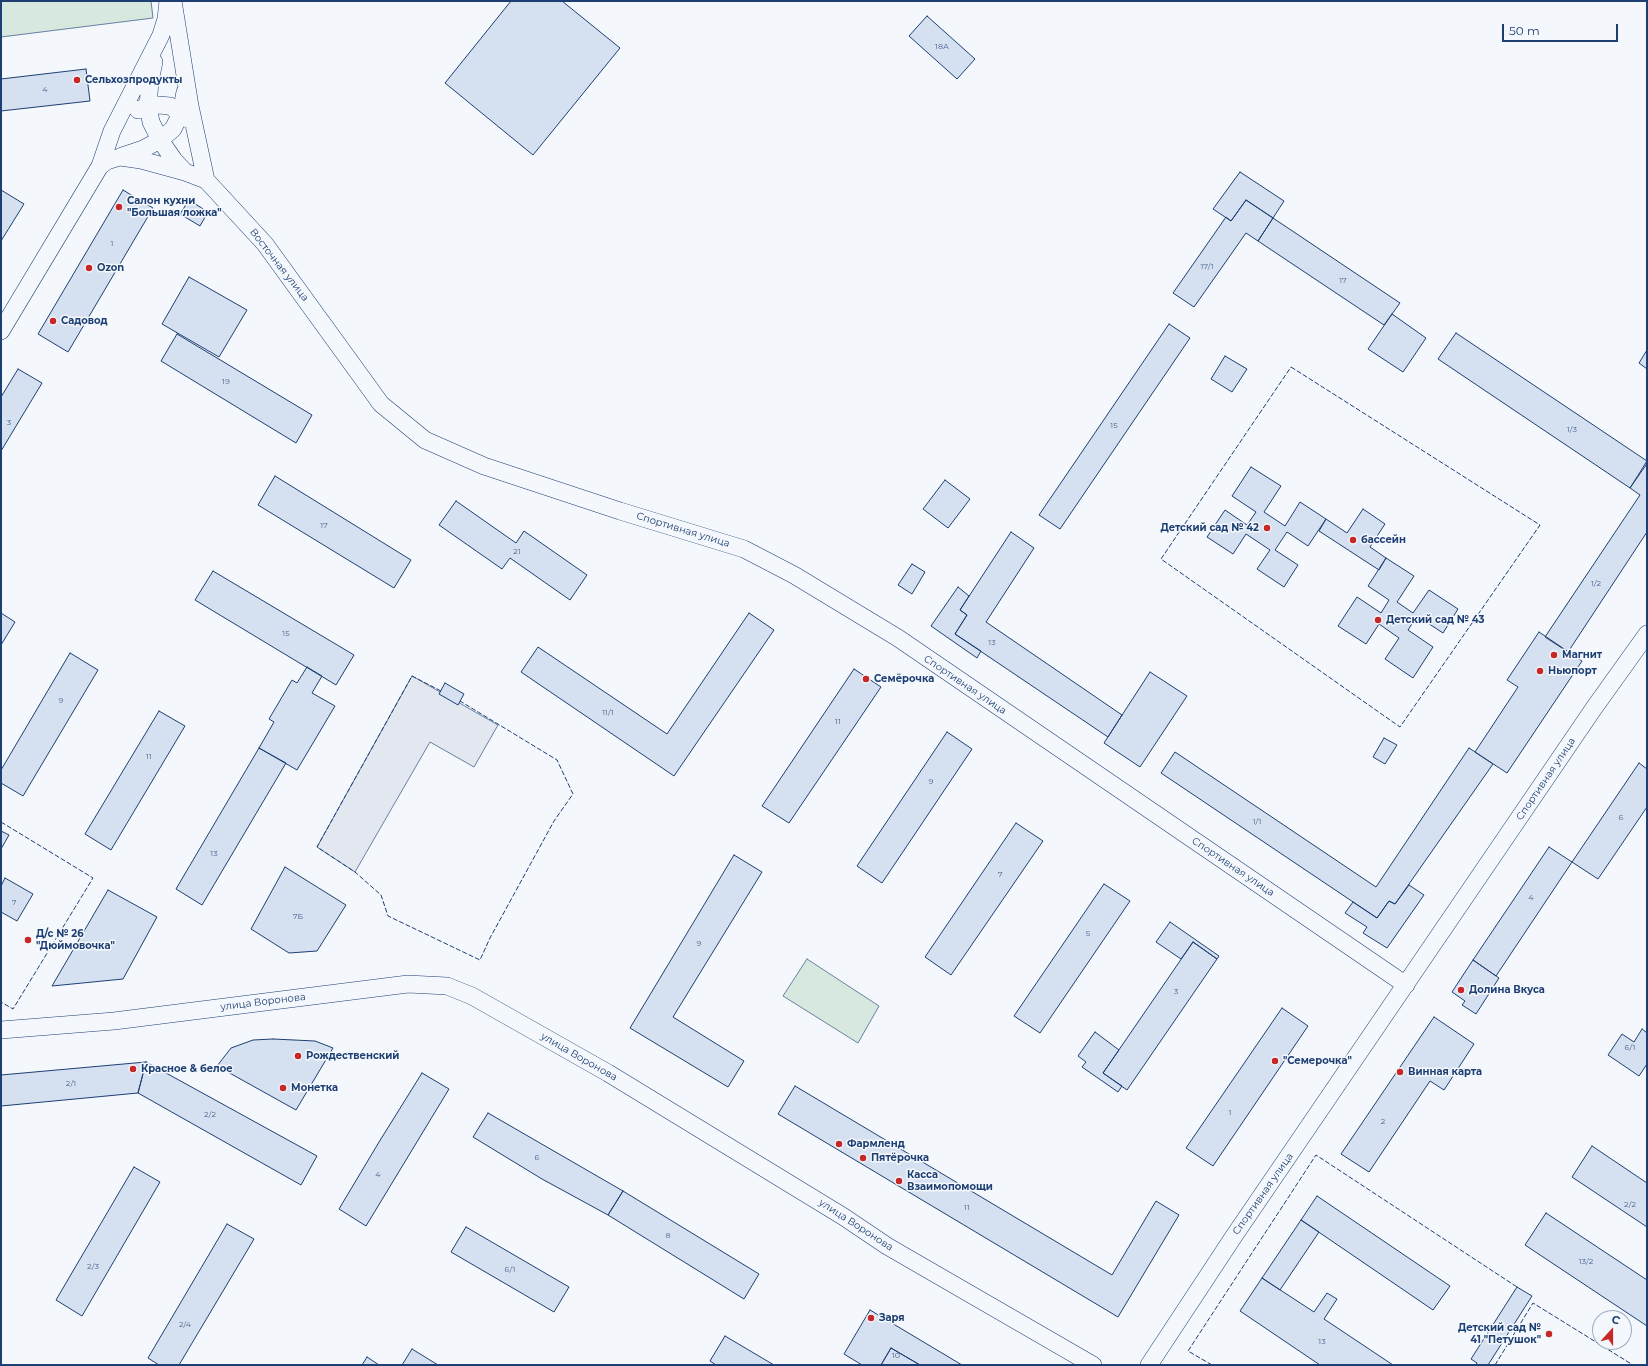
<!DOCTYPE html>
<html>
<head>
<meta charset="utf-8">
<style>
	body { margin:0 }
	#map { position:relative; width:1648px; height:1366px; overflow:hidden; background:#f4f7fb; font-family:Montserrat,sans-serif }
	canvas { display:block }
	.frame { position:absolute; inset:0; border:2px solid #1d3f73; pointer-events:none }
	.north { position:absolute; left:1592px; top:1310px; width:40px; height:40px; box-sizing:border-box; background:#f4f7fb; border:1px solid #9eadc5; border-radius:50%; rotate:21deg; font-size:11px; font-weight:700; line-height:16px; text-align:center; color:#1d3f73 }
	.north::after { content:''; display:block; margin:auto; width:14px; height:18px; background:#c62828; clip-path:polygon(50% 0,100% 100%,50% 72%,0 100%) }
	.scale { position:absolute; left:1502px; top:24px; width:116px; height:18px; box-sizing:border-box; border:2px solid #1d3f73; border-top:0; padding-left:5px; font-size:12px; line-height:14px; white-space:nowrap; color:#1d3f73; -webkit-text-stroke:3px #f4f7fb; paint-order:stroke }
</style>
</head>
<body>
<div id="map">
<canvas width="1648" height="1366"></canvas>
<div class="frame"></div>
<div class="north">С</div>
<div class="scale">50 m</div>
</div>
<script>
const c = document.querySelector('canvas').getContext('2d');
c.lineJoin = 'round';
function fillPath(path, color) { c.fillStyle = color; c.fill(path, 'evenodd'); }
const toPath = rows => new Path2D(rows.map(r => 'M' + r).join(''));
function stroke(path, color, width, dash) { c.strokeStyle = color; c.lineWidth = width; c.lineCap = dash ? 'butt' : 'round'; c.setLineDash(dash || []); c.stroke(path); }
function drawText(font, color, halo, rows, align = 'center') {
  c.font = font + ' Montserrat,sans-serif'; c.lineWidth = 3; c.setLineDash([]); c.textBaseline = 'middle'; c.strokeStyle = halo; c.fillStyle = color; for (const [text, x, y, turn = 0] of rows) {
    c.save(); c.translate(x, y); c.rotate((+turn || 0) * Math.PI / 180); c.textAlign = isNaN(turn) ? turn : align; if (halo) c.strokeText(text, 0, 0); c.fillText(text, 0, 0); c.restore();
  }
}
const green = toPath([
	[1,1,151,1,153,18,1,37,1,1],
	[807,959,879,1006,858,1043,783,996,807,959]
]);
const parking = toPath([
	[412,676,498,725,474,767,430,742,355,872,317,847,412,676]
]);
const building = toPath([
	[511,1,562,1,620,48,533,155,445,83,511,1],
	[927,16,975,59,957,79,909,36,927,16],
	[86,69,90,101,1,111,1,79,86,69],
	[1240,172,1284,201,1273,218,1246,200,1231,221,1213,209,1240,172],
	[1,190,24,204,1,241,1,190],
	[123,190,153,208,68,352,38,334,123,190],
	[189,200,208,212,200,226,180,214,189,200],
	[1246,200,1273,218,1258,241,1246,233,1194,307,1173,293,1226,217,1231,221,1246,200],
	[1273,218,1400,303,1384,325,1258,241,1273,218],
	[189,277,247,310,219,357,162,324,189,277],
	[1392,314,1426,338,1403,372,1368,349,1392,314],
	[1169,324,1190,338,1060,529,1039,515,1169,324],
	[1456,333,1647,461,1630,488,1438,359,1456,333],
	[177,334,312,415,296,443,161,361,177,334],
	[1647,350,1647,369,1639,363,1647,350],
	[1225,356,1247,369,1232,392,1211,379,1225,356],
	[18,369,42,383,1,451,1,397,18,369],
	[1646,465,1647,466,1647,532,1568,652,1545,637,1640,495,1630,488,1646,465],
	[1251,467,1281,486,1264,512,1285,526,1300,502,1326,519,1308,546,1287,532,1275,550,1298,565,1284,587,1257,569,1270,550,1246,534,1233,554,1207,537,1225,510,1247,525,1256,512,1232,496,1251,467],
	[275,476,411,560,394,588,258,505,275,476],
	[945,480,970,499,948,528,923,509,945,480],
	[456,501,516,543,524,531,587,575,570,600,510,558,502,569,439,525,456,501],
	[1363,509,1385,524,1370,547,1386,558,1379,570,1319,531,1326,519,1347,533,1363,509],
	[1011,532,1034,548,986,622,1122,715,1108,737,955,634,967,615,960,610,1011,532],
	[1386,558,1414,576,1397,602,1413,613,1429,590,1458,609,1443,633,1417,616,1408,630,1433,647,1413,678,1385,659,1399,638,1379,624,1366,644,1338,626,1357,597,1381,613,1389,600,1368,586,1386,558],
	[912,564,925,572,912,594,898,585,912,564],
	[213,571,354,655,336,685,195,600,213,571],
	[958,587,969,596,960,610,967,615,955,634,981,651,977,658,931,626,958,587],
	[1,613,15,622,1,645,1,613],
	[749,613,774,630,674,776,521,672,538,647,667,734,749,613],
	[1539,632,1582,661,1507,773,1475,752,1518,687,1507,680,1539,632],
	[70,653,98,670,23,796,1,783,1,770,70,653],
	[307,667,322,676,312,693,335,706,297,770,259,748,274,722,269,719,292,680,297,683,307,667],
	[854,669,881,687,789,823,762,806,854,669],
	[1150,672,1187,696,1140,767,1104,743,1150,672],
	[445,683,464,694,458,705,439,694,445,683],
	[159,711,185,726,111,850,85,834,159,711],
	[947,732,972,749,882,883,857,866,947,732],
	[1384,738,1397,745,1385,764,1373,757,1384,738],
	[259,748,286,763,202,905,176,889,259,748],
	[1469,748,1493,764,1395,904,1389,901,1377,918,1161,773,1175,752,1376,887,1469,748],
	[1639,763,1647,769,1647,807,1598,879,1572,862,1639,763],
	[1016,823,1043,841,951,975,925,957,1016,823],
	[1,831,9,835,1,849,1,831],
	[1549,847,1572,862,1496,976,1473,960,1549,847],
	[734,855,762,872,673,1017,744,1061,728,1087,630,1028,734,855],
	[285,867,346,905,317,951,289,953,251,929,285,867],
	[5,878,33,894,17,921,1,912,1,886,5,878],
	[1104,884,1130,901,1040,1033,1014,1016,1104,884],
	[1409,885,1424,895,1387,948,1363,933,1367,927,1345,913,1353,902,1377,918,1389,901,1395,904,1409,885],
	[108,890,157,917,123,979,52,986,108,890],
	[1170,922,1219,956,1217,959,1193,942,1181,959,1156,942,1170,922],
	[1193,942,1217,959,1127,1090,1103,1073,1193,942],
	[1473,960,1499,978,1476,1014,1462,1005,1465,1001,1452,992,1473,960],
	[1282,1008,1308,1026,1213,1166,1186,1148,1282,1008],
	[1434,1017,1474,1044,1444,1090,1430,1081,1369,1172,1341,1154,1434,1017],
	[1642,1029,1647,1033,1647,1064,1639,1076,1608,1055,1622,1034,1634,1042,1642,1029],
	[1095,1032,1119,1050,1103,1073,1122,1086,1118,1092,1082,1067,1086,1062,1078,1056,1095,1032],
	[273,1039,315,1041,333,1048,296,1110,217,1066,231,1048,253,1040,273,1039],
	[146,1062,138,1093,1,1106,1,1075,146,1062],
	[146,1062,317,1156,301,1185,138,1093,146,1062],
	[422,1073,449,1089,366,1226,339,1209,379,1142,422,1073],
	[795,1086,1112,1275,1156,1201,1179,1215,1118,1317,778,1114,795,1086],
	[488,1113,623,1191,608,1215,542,1179,473,1137,488,1113],
	[1592,1146,1647,1183,1647,1227,1572,1177,1592,1146],
	[134,1167,160,1182,82,1316,56,1300,134,1167],
	[623,1191,759,1274,744,1299,608,1215,623,1191],
	[1317,1196,1450,1286,1433,1310,1301,1220,1317,1196],
	[1546,1213,1647,1280,1647,1326,1525,1245,1546,1213],
	[1301,1220,1319,1232,1280,1290,1262,1278,1301,1220],
	[227,1224,254,1239,179,1365,159,1365,148,1358,227,1224],
	[466,1227,569,1287,554,1312,451,1252,466,1227],
	[1262,1278,1314,1312,1327,1293,1337,1299,1324,1319,1393,1365,1320,1365,1240,1311,1262,1278],
	[1517,1287,1532,1296,1488,1365,1476,1365,1477,1363,1471,1359,1517,1287],
	[870,1310,962,1365,920,1365,891,1348,881,1365,862,1365,844,1354,870,1310],
	[725,1336,774,1365,716,1365,710,1361,725,1336],
	[891,1348,920,1365,881,1365,891,1348],
	[412,1349,438,1365,402,1365,412,1349],
	[367,1357,379,1365,362,1365,367,1357]
]);
const minor = toPath([
	[173,1,190,106,206,180,265,244,381,404,425,440,484,466,620,511,744,549,794,575,898,638,1406,985],
	[154,62,150,81,148,106,151,122,160,140,174,160,185,172],
	[138,110,148,106,159,105,170,106,188,119],
	[122,156,143,149,160,140,173,129,181,113,185,92],
	[100,166,112,131,161,35,166,19,168,1],
	[1,331,100,166,107,161,120,157,141,160,185,172,206,180],
	[1,1030,114,1021,408,984,447,986,472,996,608,1073,844,1217,887,1246,1093,1365],
	[1149,1365,1234,1236,1594,708,1647,634]
]);
const fence = toPath([
	[1291,367,1540,525,1400,727,1161,559,1291,367],
	[441,691,412,676,317,847,355,872,381,895,388,916,480,960,490,938,554,821,573,794,557,760,460,701],
	[1,822,93,878,13,1009,1,1002],
	[1212,1365,1188,1351,1316,1155,1517,1287],
	[1495,1365,1533,1303,1633,1365]
]);
const markers = [
	[77,80,4,"#c62828"],
	[119,207,4,"#c62828"],
	[89,268,4,"#c62828"],
	[53,321,4,"#c62828"],
	[1267,528,4,"#c62828"],
	[1353,540,4,"#c62828"],
	[1378,620,4,"#c62828"],
	[1554,655,4,"#c62828"],
	[1540,671,4,"#c62828"],
	[866,679,4,"#c62828"],
	[28,940,4,"#c62828"],
	[1461,990,4,"#c62828"],
	[298,1056,4,"#c62828"],
	[1275,1061,4,"#c62828"],
	[133,1069,4,"#c62828"],
	[1400,1072,4,"#c62828"],
	[283,1088,4,"#c62828"],
	[839,1144,4,"#c62828"],
	[863,1158,4,"#c62828"],
	[899,1181,4,"#c62828"],
	[871,1318,4,"#c62828"],
	[1549,1334,4,"#c62828"]
];
const numberNames = [
	["18А",942,47],
	["4",45,90],
	["1",112,244],
	["17/1",1207,267],
	["17",1343,281],
	["19",226,382],
	["3",9,423],
	["15",1114,426],
	["1/3",1572,430],
	["17",324,526],
	["21",517,552],
	["1/2",1596,584],
	["15",286,634],
	["13",992,643],
	["9",61,701],
	["11/1",608,713],
	["11",838,722],
	["11",149,757],
	["9",931,782],
	["6",1621,818],
	["1/1",1257,822],
	["13",214,854],
	["7",1000,875],
	["4",1531,898],
	["7",14,903],
	["7Б",298,917],
	["5",1088,934],
	["9",699,944],
	["3",1176,992],
	["6/1",1630,1048],
	["2/1",71,1084],
	["1",1230,1113],
	["2/2",210,1115],
	["2",1383,1122],
	["6",537,1158],
	["4",378,1175],
	["2/2",1630,1205],
	["11",967,1208],
	["8",668,1236],
	["13/2",1586,1262],
	["2/3",93,1267],
	["6/1",510,1270],
	["2/4",185,1325],
	["13",1322,1342],
	["10",896,1356]
];
const poiNames = [
	["Сельхозпродукты",85,80],
	["Салон кухни",127,201],
	["\"Большая ложка\"",127,213],
	["Ozon",97,268],
	["Садовод",61,321],
	["Детский сад № 42",1259,528,"right"],
	["бассейн",1361,540],
	["Детский сад № 43",1386,620],
	["Магнит",1562,655],
	["Ньюпорт",1548,671],
	["Семёрочка",874,679],
	["Д/с № 26",36,934],
	["\"Дюймовочка\"",36,946],
	["Долина Вкуса",1469,990],
	["Рождественский",306,1056],
	["\"Семерочка\"",1283,1061],
	["Красное & белое",141,1069],
	["Винная карта",1408,1072],
	["Монетка",291,1088],
	["Фармленд",847,1144],
	["Пятёрочка",871,1158],
	["Касса",907,1175],
	["Взаимопомощи",907,1187],
	["Заря",879,1318],
	["Детский сад №",1541,1328,"right"],
	["41 \"Петушок\"",1541,1340,"right"]
];
const streetNames = [
	["Восточная улица",279,265,52],
	["Спортивная улица",683,530,17],
	["Спортивная улица",965,685,34],
	["Спортивная улица",1546,779,-56],
	["Спортивная улица",1233,867,34],
	["улица Воронова",263,1002,-7],
	["улица Воронова",579,1057,30],
	["Спортивная улица",1263,1194,-55],
	["улица Воронова",856,1225,33]
];
fillPath(green, '#d7e8df');
stroke(green, '#687fa3', 1);
fillPath(parking, '#e3e8f0');
stroke(parking, '#687fa3', 1);
fillPath(building, '#d5e0f0');
stroke(building, '#1d3f73', 1);
stroke(minor, '#1d3f73', 18);
stroke(minor, '#f4f7fb', 17);
stroke(fence, '#1d3f73', 1, [5, 2]);
for (const [x, y, r, color] of markers) { const dot = new Path2D(); dot.arc(x, y, r, 0, 2 * Math.PI); c.fillStyle = color; c.fill(dot); stroke(dot, '#f4f7fb', 1.5); }
drawText('8px', '#4b6792', null, numberNames);
drawText('bold 10px', '#1d3f73', '#f4f7fb', poiNames, 'left');
drawText('10px', '#1d3f73', '#f4f7fb', streetNames);
</script>
</body>
</html>
